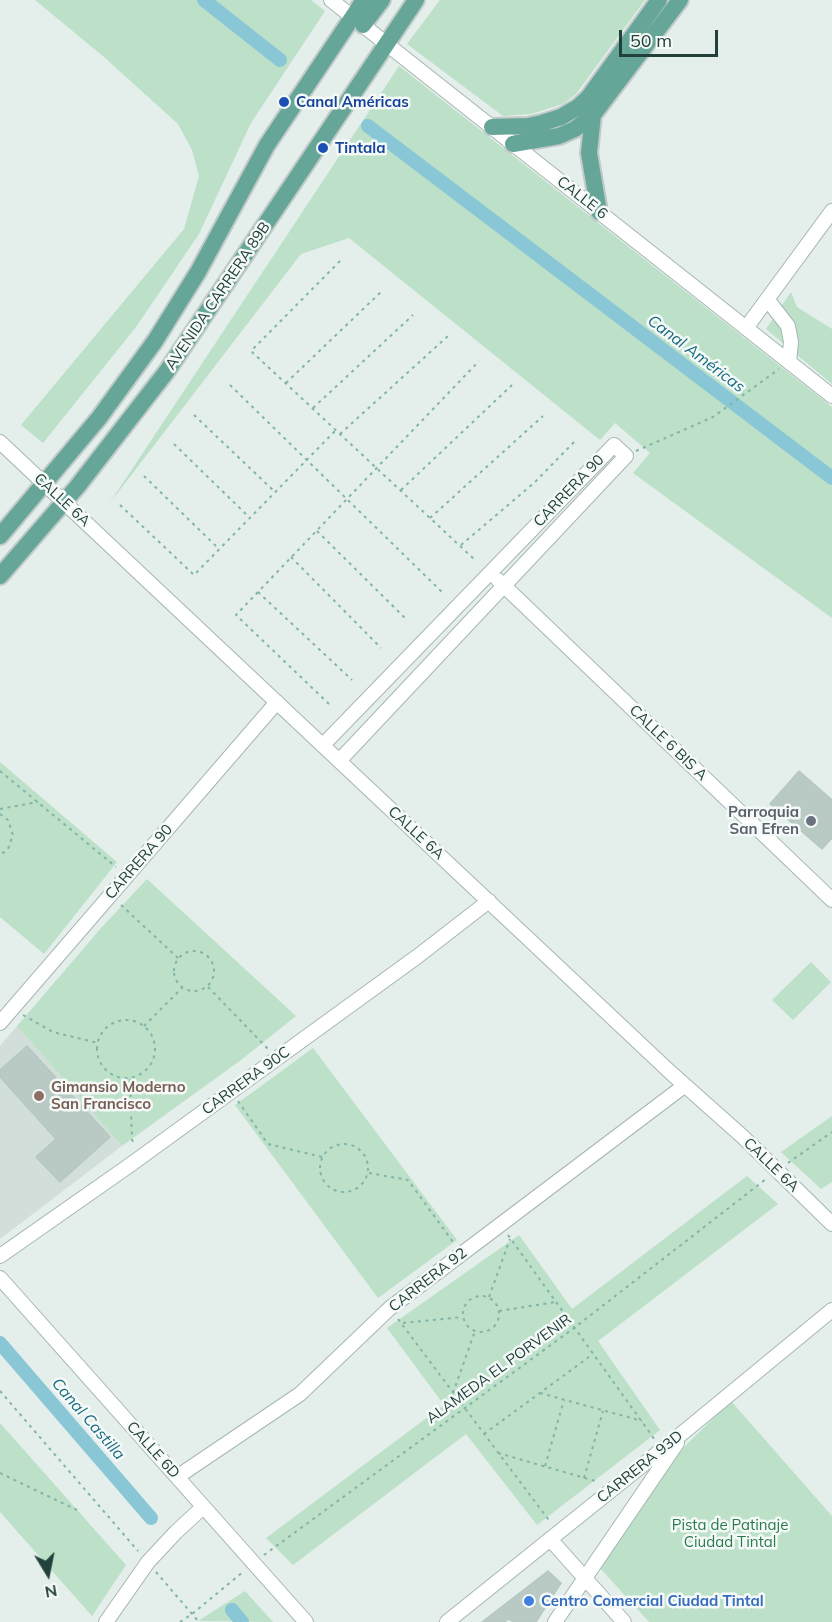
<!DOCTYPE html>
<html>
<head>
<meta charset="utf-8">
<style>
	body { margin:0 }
	#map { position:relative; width:832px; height:1622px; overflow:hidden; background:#e4eeea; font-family:Mulish,sans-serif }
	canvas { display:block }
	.north { position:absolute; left:18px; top:1544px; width:60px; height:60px; -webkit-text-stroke:4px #f5faf8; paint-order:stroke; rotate:170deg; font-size:16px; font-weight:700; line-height:24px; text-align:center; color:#22413b }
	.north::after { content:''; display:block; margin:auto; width:21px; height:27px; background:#22413b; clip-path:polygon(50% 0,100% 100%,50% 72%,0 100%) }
	.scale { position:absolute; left:619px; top:30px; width:99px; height:27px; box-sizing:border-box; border:3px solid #22413b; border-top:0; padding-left:8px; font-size:18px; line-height:21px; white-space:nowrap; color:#22413b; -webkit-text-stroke:4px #f5faf8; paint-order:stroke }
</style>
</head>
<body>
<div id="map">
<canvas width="832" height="1622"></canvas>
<div class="north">N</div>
<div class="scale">50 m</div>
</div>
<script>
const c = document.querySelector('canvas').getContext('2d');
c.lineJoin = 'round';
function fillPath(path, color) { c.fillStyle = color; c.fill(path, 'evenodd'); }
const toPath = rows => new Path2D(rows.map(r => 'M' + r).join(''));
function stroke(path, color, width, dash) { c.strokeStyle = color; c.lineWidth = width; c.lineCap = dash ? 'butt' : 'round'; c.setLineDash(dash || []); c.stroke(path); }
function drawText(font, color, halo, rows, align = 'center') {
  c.font = font + ' Mulish,sans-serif'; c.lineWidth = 5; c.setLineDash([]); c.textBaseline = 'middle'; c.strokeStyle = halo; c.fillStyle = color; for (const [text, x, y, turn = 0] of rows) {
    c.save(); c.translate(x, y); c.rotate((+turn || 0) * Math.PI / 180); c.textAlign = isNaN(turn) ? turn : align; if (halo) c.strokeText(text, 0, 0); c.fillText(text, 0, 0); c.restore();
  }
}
const built = toPath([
	[17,1026,122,1146,0,1239,0,1046]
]);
const green = toPath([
	[35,0,311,0,325,11,251,123,199,234,136,327,43,443,21,425,184,229,199,176,192,150,178,124,104,57],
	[440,0,645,0,576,94,563,104,531,114,503,116,407,44],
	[399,66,832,407,832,618,633,473,650,453,615,423,600,440,349,238,301,254,109,504],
	[791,292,797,307,832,329,832,384,766,329],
	[0,762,117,862,44,954,0,917],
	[147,879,296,1016,241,1060,122,1146,17,1026,102,927],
	[811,962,831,982,793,1020,772,1000],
	[313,1048,457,1240,378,1298,235,1105],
	[832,1116,832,1182,821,1189,781,1152],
	[747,1176,778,1204,598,1341,660,1430,537,1525,466,1434,293,1565,266,1538,444,1405,387,1328,519,1235,572,1309],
	[731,1401,832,1516,832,1622,649,1622,601,1569,640,1505,685,1446],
	[0,1423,126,1565,92,1616,0,1512],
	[245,1591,273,1622,198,1621]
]);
const canal = toPath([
	[204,0,280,60],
	[368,126,832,478],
	[0,1343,151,1518],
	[232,1610,242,1622]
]);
const building = toPath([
	[799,771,832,800,832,838,822,849,770,804,799,771],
	[27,1046,110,1137,60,1182,36,1157,56,1139,0,1077,0,1070,27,1046],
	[548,1571,561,1583,536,1622,514,1622,508,1619,505,1622,482,1622,548,1571]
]);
const path = toPath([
	[340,261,251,351,475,560],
	[286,383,383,290],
	[230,385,443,593],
	[313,408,413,315],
	[194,415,275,492],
	[340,434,448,336],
	[174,444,250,518],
	[636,451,713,417,779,369],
	[144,476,219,549],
	[401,490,512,385],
	[120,505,194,575,336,430],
	[430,518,543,416],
	[317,531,407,620],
	[461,545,534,483,576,440],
	[291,557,381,648],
	[258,592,352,680],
	[329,704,236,615,479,361],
	[0,771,116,867],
	[0,809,38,802],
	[0,814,8,820,13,835,8,849,0,855],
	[121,905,178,958],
	'174 971a20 20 0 1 1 40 0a20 20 0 1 1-40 0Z',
	[208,987,268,1049],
	[23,1015,53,1032,98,1043],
	'97 1049a29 29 0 1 1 58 0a29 29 0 1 1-58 0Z',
	[144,1026,182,988],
	[130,1079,132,1140,135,1144],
	[238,1101,268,1144,322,1157],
	'320 1168a24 24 0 1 1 48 0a24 24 0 1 1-48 0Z',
	[788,1163,832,1132],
	[369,1173,408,1180,453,1242],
	[508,1235,655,1440],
	'463 1314a18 18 0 1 1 36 0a18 18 0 1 1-36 0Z',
	[489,1297,510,1239],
	[499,1311,556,1302],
	[398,1319,551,1523],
	[403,1323,462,1317],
	[0,1391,138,1551],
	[453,1393,475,1331],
	[540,1393,642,1421],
	[484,1434,593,1354],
	[498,1453,599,1482],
	[545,1466,564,1400],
	[0,1473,77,1510],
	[584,1478,603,1411],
	[264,1555,574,1328,766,1179],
	[156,1572,199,1622],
	[180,1622,192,1614,243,1572]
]);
const minor = toPath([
	[331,0,832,396],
	[767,299,788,326,791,342,789,362],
	[746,328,832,211],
	[0,442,670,1072,743,1137,832,1224],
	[498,580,832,900],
	[323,745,614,445,626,456,339,761],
	[0,1023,277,702],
	[0,1256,130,1165,418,956,489,901],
	[0,1278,306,1622],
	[177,1477,300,1394,390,1308,684,1086],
	[550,1539,624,1622],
	[106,1622,148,1562,176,1532,203,1507],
	[447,1622,685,1431,832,1310],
	[555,1622,677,1443]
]);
const major = toPath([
	[363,25,382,0],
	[593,115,589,153,599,212],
	[492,127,528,126,542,123,561,117,578,107,588,98,659,0],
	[513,144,559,136,575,129,593,115,680,0],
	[0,536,99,418,155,341,198,272,267,145,364,0],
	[0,576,77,487,167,371,416,0]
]);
const markers = [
	[284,102,6,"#1a4fb4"],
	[323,148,6,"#1a4fb4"],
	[811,821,6,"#6b7280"],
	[39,1096,6,"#8d6e63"],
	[529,1601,6,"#3f7fe0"]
];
const transitNames = [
	["Canal Américas",296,102],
	["Tintala",335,148]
];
const streetNames = [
	["CALLE 6",582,198,38],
	["AVENIDA CARRERA 89B",218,296,-56],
	["CARRERA 90",569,491,-46],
	["CALLE 6A",62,500,43],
	["CALLE 6 BIS A",668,743,44],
	["CALLE 6A",416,833,43],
	["CARRERA 90",139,862,-49],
	["CARRERA 90C",246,1081,-36],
	["CALLE 6A",771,1165,44],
	["CARRERA 92",428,1280,-38],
	["ALAMEDA EL PORVENIR",499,1369,-36],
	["CALLE 6D",153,1450,48],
	["CARRERA 93D",640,1467,-39]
];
const worshipNames = [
	["Parroquia",799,812],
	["San Efren",799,829]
];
const educationNames = [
	["Gimansio Moderno",51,1087],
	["San Francisco",51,1104]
];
const parkNames = [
	["Pista de Patinaje",730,1525],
	["Ciudad Tintal",730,1542]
];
const shopNames = [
	["Centro Comercial Ciudad Tintal",541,1601]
];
const waterNames = [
	["Canal Américas",696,354,37],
	["Canal Castilla",88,1419,49]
];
fillPath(built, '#d2ded9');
fillPath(green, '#bce0c8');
stroke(canal, '#89c6d6', 14);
fillPath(building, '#b9c9c3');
stroke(building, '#b6c8c2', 1.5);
stroke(minor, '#a6b7b2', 16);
stroke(major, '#c1cac8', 20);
stroke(path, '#82b4a7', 2, [3, 4.5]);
stroke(minor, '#fff', 14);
stroke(major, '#66a699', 16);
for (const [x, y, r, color] of markers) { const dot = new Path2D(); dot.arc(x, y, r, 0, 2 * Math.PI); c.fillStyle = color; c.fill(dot); stroke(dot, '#f5faf8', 2); }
drawText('bold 15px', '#164399', '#f5faf8', transitNames, 'left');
drawText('15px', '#22413b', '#f5faf8', streetNames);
drawText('bold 15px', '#5b616d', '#f5faf8', worshipNames, 'right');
drawText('bold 15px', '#785e54', '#f5faf8', educationNames, 'left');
drawText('15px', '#297b4e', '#f5faf8', parkNames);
drawText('bold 15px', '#366cbe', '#f5faf8', shopNames, 'left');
drawText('italic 16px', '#186a81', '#f5faf8', waterNames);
</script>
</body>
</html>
